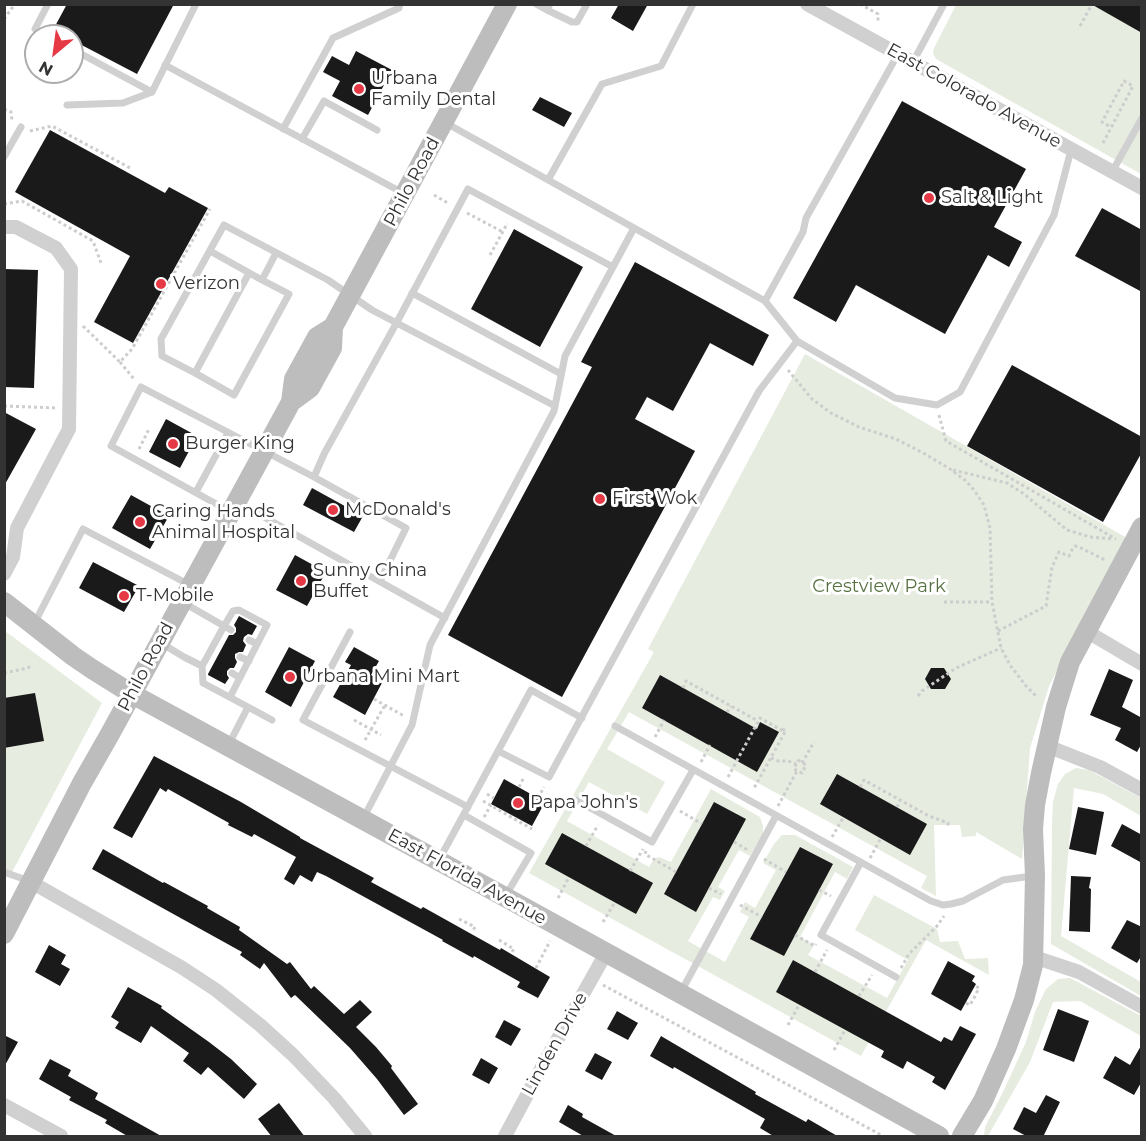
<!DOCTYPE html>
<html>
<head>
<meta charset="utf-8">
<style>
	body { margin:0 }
	#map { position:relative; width:1146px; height:1141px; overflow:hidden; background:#fff; font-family:Montserrat,sans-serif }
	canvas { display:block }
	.frame { position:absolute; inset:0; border:6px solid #333; pointer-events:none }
	.north { position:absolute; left:24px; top:24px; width:60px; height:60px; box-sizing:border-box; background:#fff; border:2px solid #adadad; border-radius:50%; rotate:209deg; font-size:16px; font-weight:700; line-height:24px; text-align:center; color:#333 }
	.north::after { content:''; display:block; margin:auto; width:21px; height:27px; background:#e63946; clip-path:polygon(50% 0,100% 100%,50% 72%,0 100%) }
</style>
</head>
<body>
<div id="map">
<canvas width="1146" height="1141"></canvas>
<div class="frame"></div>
<div class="north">N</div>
</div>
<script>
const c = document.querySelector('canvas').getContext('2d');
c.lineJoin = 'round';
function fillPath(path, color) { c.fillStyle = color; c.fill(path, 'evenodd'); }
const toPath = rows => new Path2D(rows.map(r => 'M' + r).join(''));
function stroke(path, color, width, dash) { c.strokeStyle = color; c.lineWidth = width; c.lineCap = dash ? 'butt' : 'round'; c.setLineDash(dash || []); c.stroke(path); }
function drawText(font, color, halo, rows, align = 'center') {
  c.font = font + ' Montserrat,sans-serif'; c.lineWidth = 6; c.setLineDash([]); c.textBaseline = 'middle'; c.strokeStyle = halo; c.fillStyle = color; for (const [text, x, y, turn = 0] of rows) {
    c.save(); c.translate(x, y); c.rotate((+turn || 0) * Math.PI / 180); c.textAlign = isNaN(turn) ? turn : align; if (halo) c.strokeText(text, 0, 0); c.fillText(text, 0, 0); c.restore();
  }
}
const green = toPath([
	[956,5,1141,5,1141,174,936,59,933,53,934,48],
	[805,354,1127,538,1049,686,1030,748,1022,859,976,832,976,836,962,837,960,825,934,825,936,896,921,888,927,876,629,712,607,749,665,782,647,814,589,782,567,821,649,867,654,859,659,857,671,862,711,789,760,817,763,826,763,834,750,856,739,850,718,887,725,891,720,900,713,897,688,941,725,962,749,917,740,912,745,902,755,908,776,870,763,863,774,844,782,835,795,835,853,867,847,879,835,872,800,937,814,945,808,955,887,998,908,960,855,930,874,895,937,929,940,942,958,941,965,959,988,958,989,975,926,940,861,1056,529,873,654,652,648,649],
	[5,631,102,703,11,874,5,872,5,748,43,741,5,698],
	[1076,768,1089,770,1141,798,1141,816,1103,794,1074,788,1061,936,1141,982,1141,996,1051,944,1052,822,1053,802,1058,784,1065,774],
	[1070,978,1141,1016,1141,1036,1080,1001,1053,1002,1030,1062,988,1136,984,1136,985,1127,1003,1092,1026,1042,1035,1012,1046,989,1058,979]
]);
const building = toPath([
	[67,4,174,4,137,74,72,40,72,36,65,36,53,30],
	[619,4,648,4,633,31,611,18],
	[1091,4,1142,4,1142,33],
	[356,51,392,70,368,115,332,96,340,81,323,72,332,56,349,65],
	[540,97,572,113,564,127,532,110],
	[902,101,1026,169,994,227,1022,242,1009,267,988,255,945,334,856,285,836,322,793,298],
	[50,130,165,193,169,187,208,208,133,343,94,322,130,256,15,192],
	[1102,208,1142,230,1142,292,1075,256],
	[514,229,583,267,540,347,471,309],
	[635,262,769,335,753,366,710,343,673,411,647,397,635,419,695,451,562,697,448,635,592,367,581,362],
	[4,269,38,270,34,388,4,387],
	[1012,365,1142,437,1142,452,1103,522,967,446],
	[4,412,36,429,4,486],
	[166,419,197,436,180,468,149,452],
	[312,488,363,516,354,532,303,505],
	[131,495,169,516,150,549,112,528],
	[295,555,326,572,307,606,276,590],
	[93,562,139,586,124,612,79,588],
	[239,616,257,626,252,635,248,634,244,637,243,641,246,645,243,652,239,652,235,654,235,658,237,662,234,668,230,668,227,671,227,675,229,678,225,684,208,675,208,674,229,635,233,635,236,632,236,628,234,625],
	[289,647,315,661,291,707,265,692],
	[354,647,379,661,371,675,383,681,365,715,333,697,351,665,345,662],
	[931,668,944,668,951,679,945,689,931,689,925,679],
	[1109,669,1133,680,1122,707,1142,718,1142,743,1137,752,1115,740,1121,728,1090,715],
	[660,675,757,729,760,722,779,732,757,772,642,708],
	[35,693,44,741,4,748,4,698],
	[154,756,241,802,300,837,300,838,374,878,371,882,421,909,423,907,500,950,501,948,550,977,538,998,517,987,520,982,474,956,473,958,442,941,443,940,326,876,317,872,312,882,300,875,294,885,284,879,296,857,254,834,252,837,228,825,229,823,168,789,166,792,160,788,132,838,113,828],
	[837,774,927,824,910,855,820,804],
	[504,779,545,802,532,826,491,804],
	[714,802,746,819,696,912,664,894],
	[1078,807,1104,812,1096,855,1069,849],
	[1122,824,1142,835,1142,863,1111,846],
	[562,833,653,883,636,914,545,864],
	[800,847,833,864,784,956,750,939],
	[103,849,163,883,164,882,208,906,207,908,240,927,239,930,287,964,290,962,311,989,314,986,344,1014,360,1000,372,1012,356,1027,376,1047,392,1066,391,1068,418,1104,404,1115,377,1079,350,1048,295,995,291,998,264,963,260,969,240,955,242,952,92,869],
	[1071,876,1091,877,1089,888,1091,889,1090,932,1069,931],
	[1127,920,1142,927,1142,955,1137,963,1111,948],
	[49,945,66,955,61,964,70,969,60,986,35,972],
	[793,960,941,1042,944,1037,952,1041,960,1026,976,1034,945,1090,932,1082,935,1077,907,1061,903,1069,881,1057,884,1051,776,992],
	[948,961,975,976,972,981,976,984,961,1011,931,994],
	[128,987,162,1006,161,1008,209,1042,231,1059,257,1084,244,1099,208,1067,201,1075,183,1061,189,1053,151,1026,141,1043,115,1028,119,1022,111,1017],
	[1058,1009,1089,1021,1074,1062,1043,1050],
	[617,1011,638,1023,628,1040,607,1029],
	[504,1020,521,1029,511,1046,495,1037],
	[4,1035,18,1042,4,1067],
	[661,1036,756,1092,755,1094,806,1122,808,1119,839,1137,775,1137,760,1128,765,1119,674,1067,673,1069,650,1056],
	[1142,1044,1142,1081,1134,1095,1103,1078,1115,1056,1130,1065],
	[595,1053,612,1062,602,1080,585,1071],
	[481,1058,498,1068,489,1084,472,1075],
	[50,1059,71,1070,68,1076,98,1093,95,1099,163,1137,129,1137,105,1123,107,1120,69,1100,71,1097,39,1079],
	[1046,1095,1060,1102,1043,1137,1028,1137,1013,1129,1024,1107,1036,1113],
	[279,1103,305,1137,272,1137,258,1119],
	[568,1105,583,1114,582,1117,618,1137,585,1137,559,1122]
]);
const path = toPath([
	[860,4,878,14,878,21],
	[4,19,15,4],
	[1080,26,1092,4],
	[4,109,11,112,12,121],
	[30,131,52,126,132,169],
	[1103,143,1133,86,1124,81,1102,122,1111,127],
	[434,195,448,203],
	[4,204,22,201,93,241,101,263],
	[467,213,503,232],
	[490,255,507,224,508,224],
	[83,326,120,362,132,349,210,209],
	[120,362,134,379],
	[788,370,812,399,831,413,859,427,896,439,925,454,950,469,966,481,974,490,984,505,990,528,992,602,1001,648,1010,665,1026,686,1036,696],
	[4,406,57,408],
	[939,415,946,441,1116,539],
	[139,449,149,429],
	[953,470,1007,483,1024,494,1067,530,1090,537,1113,539],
	[944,602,992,602],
	[998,631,1046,606,1052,567,1059,552,1069,556,1073,548,1075,546,1079,547,1105,560],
	[4,673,28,668,32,664],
	[683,688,686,681,758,721],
	[918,696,922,691,956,668,1001,648],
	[374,699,404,716],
	[727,712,731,706],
	[354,720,381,735],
	[783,731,786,726],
	[655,737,664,720],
	[365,740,385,705],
	[771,758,778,761,788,761,796,764],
	[798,760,806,765,802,773,794,769,798,760],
	[701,762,710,745],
	[802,763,814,742],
	[728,777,760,718,785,732,753,790],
	[519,787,524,777],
	[860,787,864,780,929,816,948,823,948,828],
	[487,794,494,798],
	[538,798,544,787],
	[483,801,532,829],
	[778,806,797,771],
	[897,807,900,801],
	[680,811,702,824],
	[484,817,491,805],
	[832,837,843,818],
	[734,842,748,850],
	[586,846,598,825],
	[646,851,645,854,676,872],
	[870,858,881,838],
	[764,859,786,872],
	[630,871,643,849],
	[709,888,721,894],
	[819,890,831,896],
	[558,898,569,877],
	[740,905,762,917],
	[459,919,475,927,472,932],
	[603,922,615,902],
	[795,935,815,946,816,944],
	[499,940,514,949,511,953],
	[536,968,550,941],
	[901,968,909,954,937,926,944,916],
	[815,972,827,950],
	[603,985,883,1136],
	[859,996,872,975],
	[966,1003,970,1005,975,996,979,988,975,986],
	[788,1025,799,1005],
	[834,1050,845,1030]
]);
const lane = toPath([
	[48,4,35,29,48,36],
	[536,4,547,10,550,4],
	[547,10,572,22,577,22,587,4],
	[72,49,152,92],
	[913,62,944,4],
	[165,65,403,193],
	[67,105,123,103,152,92,196,4],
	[446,123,765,301,803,232,806,218,898,54],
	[283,129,333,38,399,8,400,4],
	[302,139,324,101,377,130],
	[4,157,21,127],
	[1112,172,1142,118],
	[548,180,602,84,661,66,693,4],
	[210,251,262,280,276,253],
	[249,273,195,373,234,395,289,294,262,280],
	[412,293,561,374],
	[765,301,797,341,895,398,937,405,960,392,1054,215,1071,150],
	[195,373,162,356,161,339,224,225,328,280,372,310,555,406],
	[314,477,406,528,380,581],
	[196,492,228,433],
	[239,503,445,618],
	[229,511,111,446,141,387,314,477,324,454,397,322,468,189,613,267],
	[34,624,83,529,188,584],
	[350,632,303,720,468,807],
	[249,640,257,644],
	[161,643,184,657,202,666,206,659,224,626,184,603],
	[240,657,249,661],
	[202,666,203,683,248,707,229,744],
	[232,673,240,678],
	[230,697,267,625,239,610,233,611,224,626,231,630],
	[248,707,272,720],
	[615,726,931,901,943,905,951,904,963,901,1003,880,1032,876],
	[498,751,531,690,582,718],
	[576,800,652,842,693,770],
	[464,815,531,853,506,895],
	[364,817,412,725,430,645,554,411,565,356,634,228],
	[439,860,498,751,549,777,759,391,797,341],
	[861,862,821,935,896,977],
	[4,872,29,881],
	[681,992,776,816]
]);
const street = toPath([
	[807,4,1142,188],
	[4,227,16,227,56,248,71,269,69,429,17,528,13,557,4,574],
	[1086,631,1142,664],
	[1047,746,1100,767,1142,790],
	[31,882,181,967,216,990,260,1025,293,1055,334,1098,365,1136],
	[1034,957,1079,972,1142,1007],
	[4,1105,61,1136],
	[505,1136,542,1067,606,953]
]);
const secondary = toPath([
	[291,402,310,388,332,348,333,327,507,4],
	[4,602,73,656,92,669,132,694,505,897,939,1136],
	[4,934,82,783,110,734,291,402,294,379,317,337,333,327],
	[962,1136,983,1101,1006,1049,1024,1000,1033,965,1035,876,1033,829,1035,805,1041,773,1056,707,1070,662,1142,527]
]);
const markers = [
	[359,89,6,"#e63946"],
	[929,198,6,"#e63946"],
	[161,284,6,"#e63946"],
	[173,444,6,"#e63946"],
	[600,499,6,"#e63946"],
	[333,510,6,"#e63946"],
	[140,522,6,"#e63946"],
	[301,581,6,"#e63946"],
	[124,596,6,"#e63946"],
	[290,677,6,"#e63946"],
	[518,803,6,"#e63946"]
];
const poiNames = [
	["Urbana",371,79],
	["Family Dental",371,100],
	["Salt & Light",941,198],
	["Verizon",173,284],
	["Burger King",185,444],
	["First Wok",612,499],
	["McDonald's",345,510],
	["Caring Hands",152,512],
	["Animal Hospital",152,533],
	["Sunny China",313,571],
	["Buffet",313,592],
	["T-Mobile",136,596],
	["Urbana Mini Mart",302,677],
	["Papa John's",530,803]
];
const streetNames = [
	["East Colorado Avenue",974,96,29],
	["Philo Road",412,182,-62],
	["Philo Road",146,667,-62],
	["East Florida Avenue",467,877,29],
	["Linden Drive",555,1044,-61]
];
const parkNames = [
	["Crestview Park",879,587]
];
fillPath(green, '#e6ecdf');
fillPath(building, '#1a1a1a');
stroke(path, '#cdcdcd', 3, [3, 3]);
stroke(lane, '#d0d0d0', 7);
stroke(street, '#d0d0d0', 14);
stroke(secondary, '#bdbdbd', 20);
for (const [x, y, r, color] of markers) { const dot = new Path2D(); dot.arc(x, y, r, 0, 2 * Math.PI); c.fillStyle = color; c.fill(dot); stroke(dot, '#fff', 2); }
drawText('18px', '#333', '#fff', poiNames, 'left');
drawText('18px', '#333', '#fff', streetNames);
drawText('18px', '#56703f', '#fff', parkNames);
</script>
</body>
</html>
